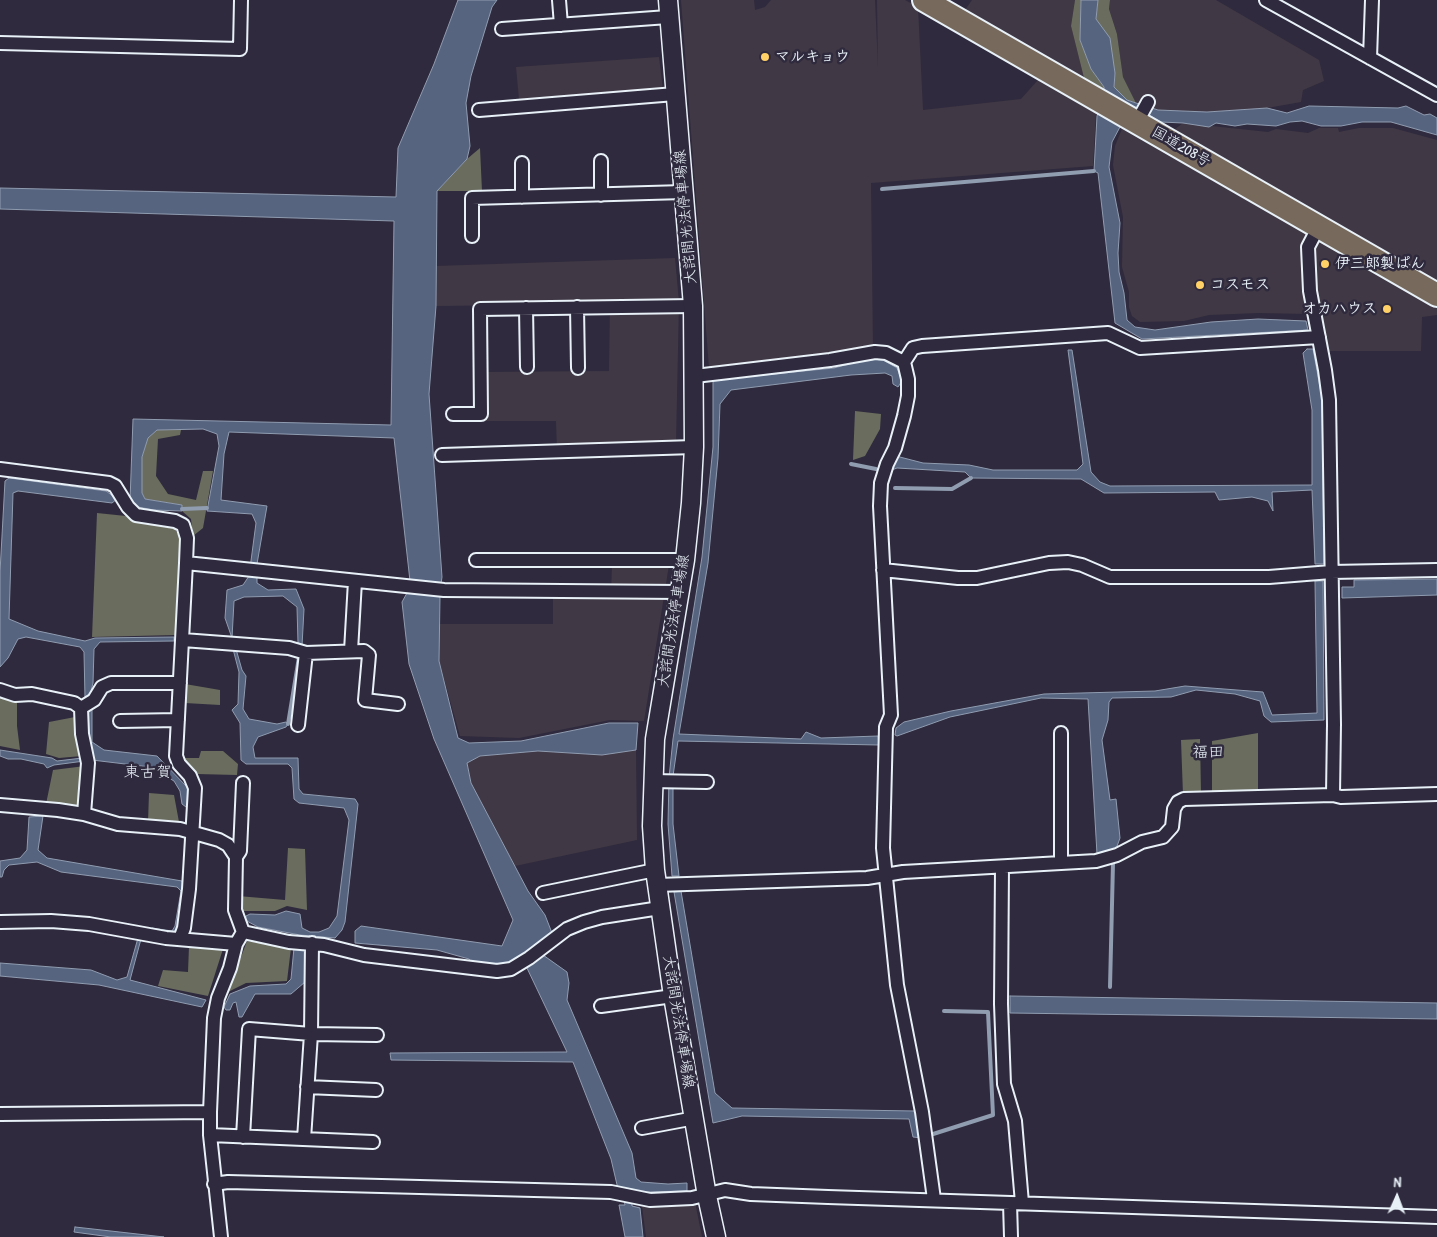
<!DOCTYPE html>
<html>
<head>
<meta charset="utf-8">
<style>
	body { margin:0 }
	#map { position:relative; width:1437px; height:1237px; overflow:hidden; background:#2f2a3d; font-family:"Patrick Hand",sans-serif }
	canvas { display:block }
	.north { position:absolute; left:1372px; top:1172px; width:50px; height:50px; -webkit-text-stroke:4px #2f2a3d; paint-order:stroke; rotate:2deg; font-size:14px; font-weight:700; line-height:20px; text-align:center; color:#e8f1f8 }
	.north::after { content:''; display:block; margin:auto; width:18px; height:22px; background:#e8f1f8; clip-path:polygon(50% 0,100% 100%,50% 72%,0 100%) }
</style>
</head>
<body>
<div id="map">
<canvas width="1437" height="1237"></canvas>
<div class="north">N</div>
</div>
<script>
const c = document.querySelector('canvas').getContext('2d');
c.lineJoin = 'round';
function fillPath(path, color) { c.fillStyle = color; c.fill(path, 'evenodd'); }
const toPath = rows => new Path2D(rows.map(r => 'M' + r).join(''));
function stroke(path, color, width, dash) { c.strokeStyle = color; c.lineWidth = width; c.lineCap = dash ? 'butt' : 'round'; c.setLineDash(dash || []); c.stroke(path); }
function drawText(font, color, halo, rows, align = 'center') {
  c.font = font + ' "Patrick Hand","Klee One",sans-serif'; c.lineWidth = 5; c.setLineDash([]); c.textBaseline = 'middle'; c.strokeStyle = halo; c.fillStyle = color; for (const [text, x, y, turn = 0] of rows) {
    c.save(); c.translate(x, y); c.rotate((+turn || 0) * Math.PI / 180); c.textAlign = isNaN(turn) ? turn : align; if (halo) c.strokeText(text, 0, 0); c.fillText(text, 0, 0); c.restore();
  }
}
const built = toPath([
	[681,0,754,0,755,10,765,7,771,0,875,0,878,67,877,0,905,0,918,7,923,110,1021,99,1038,80,1096,113,1093,166,871,183,873,350,709,368],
	[972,0,1075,0,1071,26,1085,82,963,13],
	[1110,0,1216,0,1319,60,1324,81,1303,90,1301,102,1267,108,1207,112,1158,110,1136,103,1123,77,1117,34,1109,9],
	[659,57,664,98,520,110,516,67],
	[1183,123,1268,132,1276,129,1308,133,1319,128,1338,128,1339,132,1359,128,1393,128,1437,140,1437,286,1170,133],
	[1122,129,1308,235,1309,314,1258,313,1209,315,1184,321,1140,322,1132,316,1129,307,1129,292,1122,267,1123,217,1113,165,1115,146],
	[1320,241,1437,308,1437,315,1422,317,1421,351,1326,351,1315,303,1313,250],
	[675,258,679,302,676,443,557,449,556,421,483,421,484,372,609,371,610,304,436,306,436,266],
	[612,564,669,565,644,721,610,720,519,738,460,736,439,661,438,624,553,624,553,596,611,596],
	[636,750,637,840,515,866,471,783,467,762,480,756,538,751,602,755],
	[695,1202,702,1237,646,1237,642,1206]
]);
const green = toPath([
	[1075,0,1081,0,1080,40,1091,69,1104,87,1104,93,1085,82,1071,26],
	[1098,0,1110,0,1109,9,1117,34,1123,77,1136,103,1127,100,1114,87,1115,73,1096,19],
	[480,148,482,191,437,191,467,159],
	[855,411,881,414,880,429,865,456,853,460],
	[157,430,181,430,180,435,158,439,156,476,168,494,196,500,203,471,213,471,203,528,193,536,191,519,182,511,182,505,145,499,142,493,142,457,148,437],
	[97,513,126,516,137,521,174,527,183,543,177,635,92,637],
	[185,684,220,690,220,705,185,703],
	[0,697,17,701,17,726,20,750,0,746],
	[75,717,82,756,59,758,46,754,49,722],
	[1258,733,1258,792,1212,794,1212,741],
	[1200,739,1201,794,1183,795,1181,740],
	[201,751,223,751,238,764,237,775,197,774,182,758,199,758],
	[85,766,79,808,46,804,53,770],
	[149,793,174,795,179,822,148,822],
	[288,848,305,849,307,910,287,906,275,911,240,911,238,896,285,900],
	[247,941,291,948,287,981,246,983,228,992],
	[189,946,223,949,208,996,158,986,163,970,188,972]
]);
const water = toPath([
	[458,0,497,0,492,7,471,76,466,103,470,146,467,159,437,191,436,306,429,394,442,577,441,584,430,595,440,596,439,661,458,738,469,743,521,741,609,723,638,723,636,750,602,755,538,751,480,756,467,763,471,783,528,891,545,915,552,933,543,955,567,972,569,983,567,1000,632,1153,636,1178,641,1182,668,1184,687,1183,687,1191,642,1192,618,1189,611,1159,573,1062,391,1060,390,1053,567,1052,526,966,527,952,516,960,502,965,471,962,469,959,437,950,355,943,355,931,361,926,502,946,513,920,434,739,409,664,402,602,407,593,415,594,416,582,410,581,394,438,229,432,224,454,221,500,267,506,257,564,257,583,268,590,296,589,304,609,302,646,298,643,297,607,283,596,244,597,234,601,232,638,225,618,227,590,243,585,249,576,256,523,252,514,207,511,219,446,217,434,203,429,157,430,148,438,142,457,142,493,145,499,182,505,182,511,154,510,138,507,130,501,133,419,391,425,394,221,0,209,0,188,396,197,398,148,434,64,458,0],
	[1081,0,1098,0,1096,19,1110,38,1115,73,1114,87,1127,100,1136,103,1158,110,1207,112,1267,108,1287,113,1309,106,1398,108,1406,106,1424,115,1430,114,1437,118,1437,135,1391,122,1362,122,1341,126,1321,126,1302,121,1290,122,1276,126,1247,124,1235,126,1216,123,1209,127,1183,123,1161,122,1135,107,1129,110,1112,142,1109,167,1120,223,1118,253,1119,272,1124,293,1127,320,1135,327,1155,330,1211,322,1258,319,1306,321,1308,330,1142,339,1115,323,1098,173,1094,171,1097,116,1104,93,1104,87,1091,69,1080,40,1081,0],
	[1307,349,1313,349,1322,398,1324,564,1315,564,1312,490,1272,492,1273,511,1268,501,1252,497,1219,500,1215,492,1104,493,1081,479,971,478,965,472,897,468,889,471,896,456,923,463,969,465,993,470,1077,470,1083,464,1068,350,1072,350,1091,472,1100,482,1110,486,1312,485,1312,410,1303,353,1307,349],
	[868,359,883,360,897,368,902,381,898,387,893,384,892,376,885,373,851,375,731,390,720,404,718,458,708,563,679,734,801,739,806,732,821,738,878,736,879,745,678,741,673,776,673,824,679,876,672,876,668,824,669,778,673,739,702,557,713,447,713,380,834,368,868,359],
	[9,478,106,491,117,499,112,503,18,491,13,493,9,619,38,631,85,641,95,638,174,637,174,641,100,642,94,649,93,683,90,695,85,698,84,652,80,647,26,637,18,639,8,658,0,667,0,572,5,481,9,478],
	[1437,579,1437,595,1342,598,1342,587,1354,587,1354,580,1437,579],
	[1315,581,1323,581,1324,720,1271,722,1264,716,1260,701,1235,694,1196,690,1171,697,1112,698,1109,702,1108,720,1102,740,1110,800,1116,799,1120,838,1116,849,1097,854,1088,699,1041,698,950,717,897,736,895,735,896,728,904,722,951,711,1044,694,1155,691,1185,686,1263,692,1272,715,1317,713,1315,581],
	[233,649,236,649,242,670,246,676,243,709,249,719,277,724,286,722,288,724,286,727,258,737,253,747,255,758,298,758,299,789,303,794,355,799,358,804,345,922,342,930,335,938,300,935,258,927,245,920,246,916,250,914,275,915,286,911,300,914,302,928,310,932,319,932,329,928,337,916,349,820,344,808,299,803,294,799,292,768,288,764,246,764,241,760,240,723,232,710,238,704,239,672,233,649],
	[92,709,92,742,104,750,157,756,189,789,190,810,182,804,180,791,174,781,150,767,92,760,54,765,47,768,44,764,21,759,8,759,0,756,0,750,52,758,57,761,91,757,88,739,88,712,92,709],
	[43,816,38,850,47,858,182,881,184,885,178,931,173,935,150,930,152,928,172,931,175,926,181,891,177,887,61,872,37,862,9,865,4,870,2,877,0,877,0,861,20,858,27,850,29,817,43,816],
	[681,891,715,1093,732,1108,915,1111,919,1132,922,1138,913,1137,909,1119,742,1116,713,1123,674,892,681,891],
	[138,938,141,939,130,980,206,1000,202,1007,99,985,0,976,0,963,91,970,117,980,127,977,138,938],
	[294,948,306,949,305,982,291,994,255,994,242,1017,239,1017,236,1002,233,1003,230,1010,226,1010,224,1007,230,994,250,986,286,984,291,979,294,948],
	[1010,996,1437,1003,1437,1019,1010,1013,1010,996],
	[624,1200,632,1201,632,1206,640,1208,643,1237,625,1237,619,1205,625,1205,624,1200],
	[75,1227,164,1237,111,1237,74,1232,75,1227]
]);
const stream = toPath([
	[882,189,1094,171],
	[851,464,876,469],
	[895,488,952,489,971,478],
	[182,509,207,508],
	[288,724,299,657],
	[1110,987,1113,863],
	[930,1135,993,1115,988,1012,944,1011]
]);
const street = toPath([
	[559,0,561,25],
	[1266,0,1437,95],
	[502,29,668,17],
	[0,43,240,49,241,0],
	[1370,58,1372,0],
	[479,110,675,94],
	[1137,122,1148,102],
	[601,161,601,195],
	[522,197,522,163],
	[1319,226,1308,247,1310,291,1325,370,1329,400,1334,724,1333,795],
	[472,236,472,198,684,192],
	[577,307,578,368],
	[526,308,527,367],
	[904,362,913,348,922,346,1108,333,1140,348,1319,337],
	[695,376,830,360,875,352,886,353,904,362,908,379,908,396,904,416,895,448,887,464,881,483,880,506,891,715,886,727,883,848,897,985,922,1112,934,1199],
	[453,414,481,414,480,309,693,306],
	[442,455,694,447],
	[0,469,109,483,115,486,128,507,136,515,175,521,183,525,187,538,186,563,176,756,179,764,190,776,195,788,189,889,184,928,180,939],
	[476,560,685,560],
	[186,563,444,590,680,592],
	[883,570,958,578,977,578,1049,563,1068,562,1082,565,1110,577,1269,577,1331,572,1437,570],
	[183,640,289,648,306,653,364,651,369,655,365,700,398,704],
	[351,651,355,581],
	[0,690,15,695,32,694,74,703,81,708,94,700,102,687,111,683,180,683],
	[81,708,82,734,88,763,84,814],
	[120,721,178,720],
	[298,725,306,653],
	[1061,733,1061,863],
	[652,781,707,782],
	[0,805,58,810,84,814,118,824,180,829,219,840,228,845,236,857,235,910,243,932,236,944,230,968,218,998,214,1018,210,1112,210,1135,221,1237],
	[236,857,240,851,243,783],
	[1002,867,1001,1004,1004,1084,1015,1121,1022,1203],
	[657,885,867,878,903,872,1096,861,1117,855,1142,842,1163,837,1172,827,1174,809,1178,802,1184,799,1333,795,1341,797,1437,794],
	[543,893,655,870],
	[0,922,51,921,89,924,166,938,236,944],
	[243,932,289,942,324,945,364,955,497,971,511,969,529,958,567,929,584,922,602,917,660,908],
	[601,1006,673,996],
	[307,1087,376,1090],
	[0,1114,210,1112],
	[642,1128,695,1118],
	[210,1135,373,1142],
	[243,1137,249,1029,311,1034,377,1035],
	[304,1139,311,1034,312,943],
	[214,1184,228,1182,611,1192,650,1200,692,1198,725,1190,751,1194,828,1197,1437,1217],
	[1010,1203,1011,1237]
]);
const secondary = toPath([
	[668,0,693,306,694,447,691,503,685,560,655,739,652,826,655,870,673,996,707,1196,716,1237]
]);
const highway = toPath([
	[924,0,1437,295]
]);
const markers = [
	[765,57,5,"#ffd166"],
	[1325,264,5,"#ffd166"],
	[1200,285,5,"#ffd166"],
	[1387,309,5,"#ffd166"]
];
const poiNames = [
	["マルキョウ",775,57],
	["伊三郎製ぱん",1335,264],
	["コスモス",1210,285],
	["オカハウス",1377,309,"right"]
];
const streetNames = [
	["国道208号",1181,147,30],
	["大詫間光法停車場線",686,217,-95],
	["大詫間光法停車場線",674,621,-81],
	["大詫間光法停車場線",678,1022,81]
];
const neighbourhoodNames = [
	["福田",1208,753],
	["東古賀",148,773]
];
fillPath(built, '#403845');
fillPath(green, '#6a6c5e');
fillPath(water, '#566480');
stroke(water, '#909cb0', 1);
stroke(stream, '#909cb0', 4);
stroke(street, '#e8f1f8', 16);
stroke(secondary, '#e8f1f8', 21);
stroke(highway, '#e8f1f8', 26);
stroke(street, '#2f2a3d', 12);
stroke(secondary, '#2f2a3d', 18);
stroke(highway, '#77695c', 22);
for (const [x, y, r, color] of markers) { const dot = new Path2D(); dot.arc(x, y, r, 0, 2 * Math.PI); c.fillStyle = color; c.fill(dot); stroke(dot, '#2f2a3d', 2); }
drawText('bold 15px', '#e8f1f8', '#2f2a3d', poiNames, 'left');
drawText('15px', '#e8f1f8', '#2f2a3d', streetNames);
drawText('16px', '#e8f1f8', '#2f2a3d', neighbourhoodNames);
</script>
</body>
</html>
